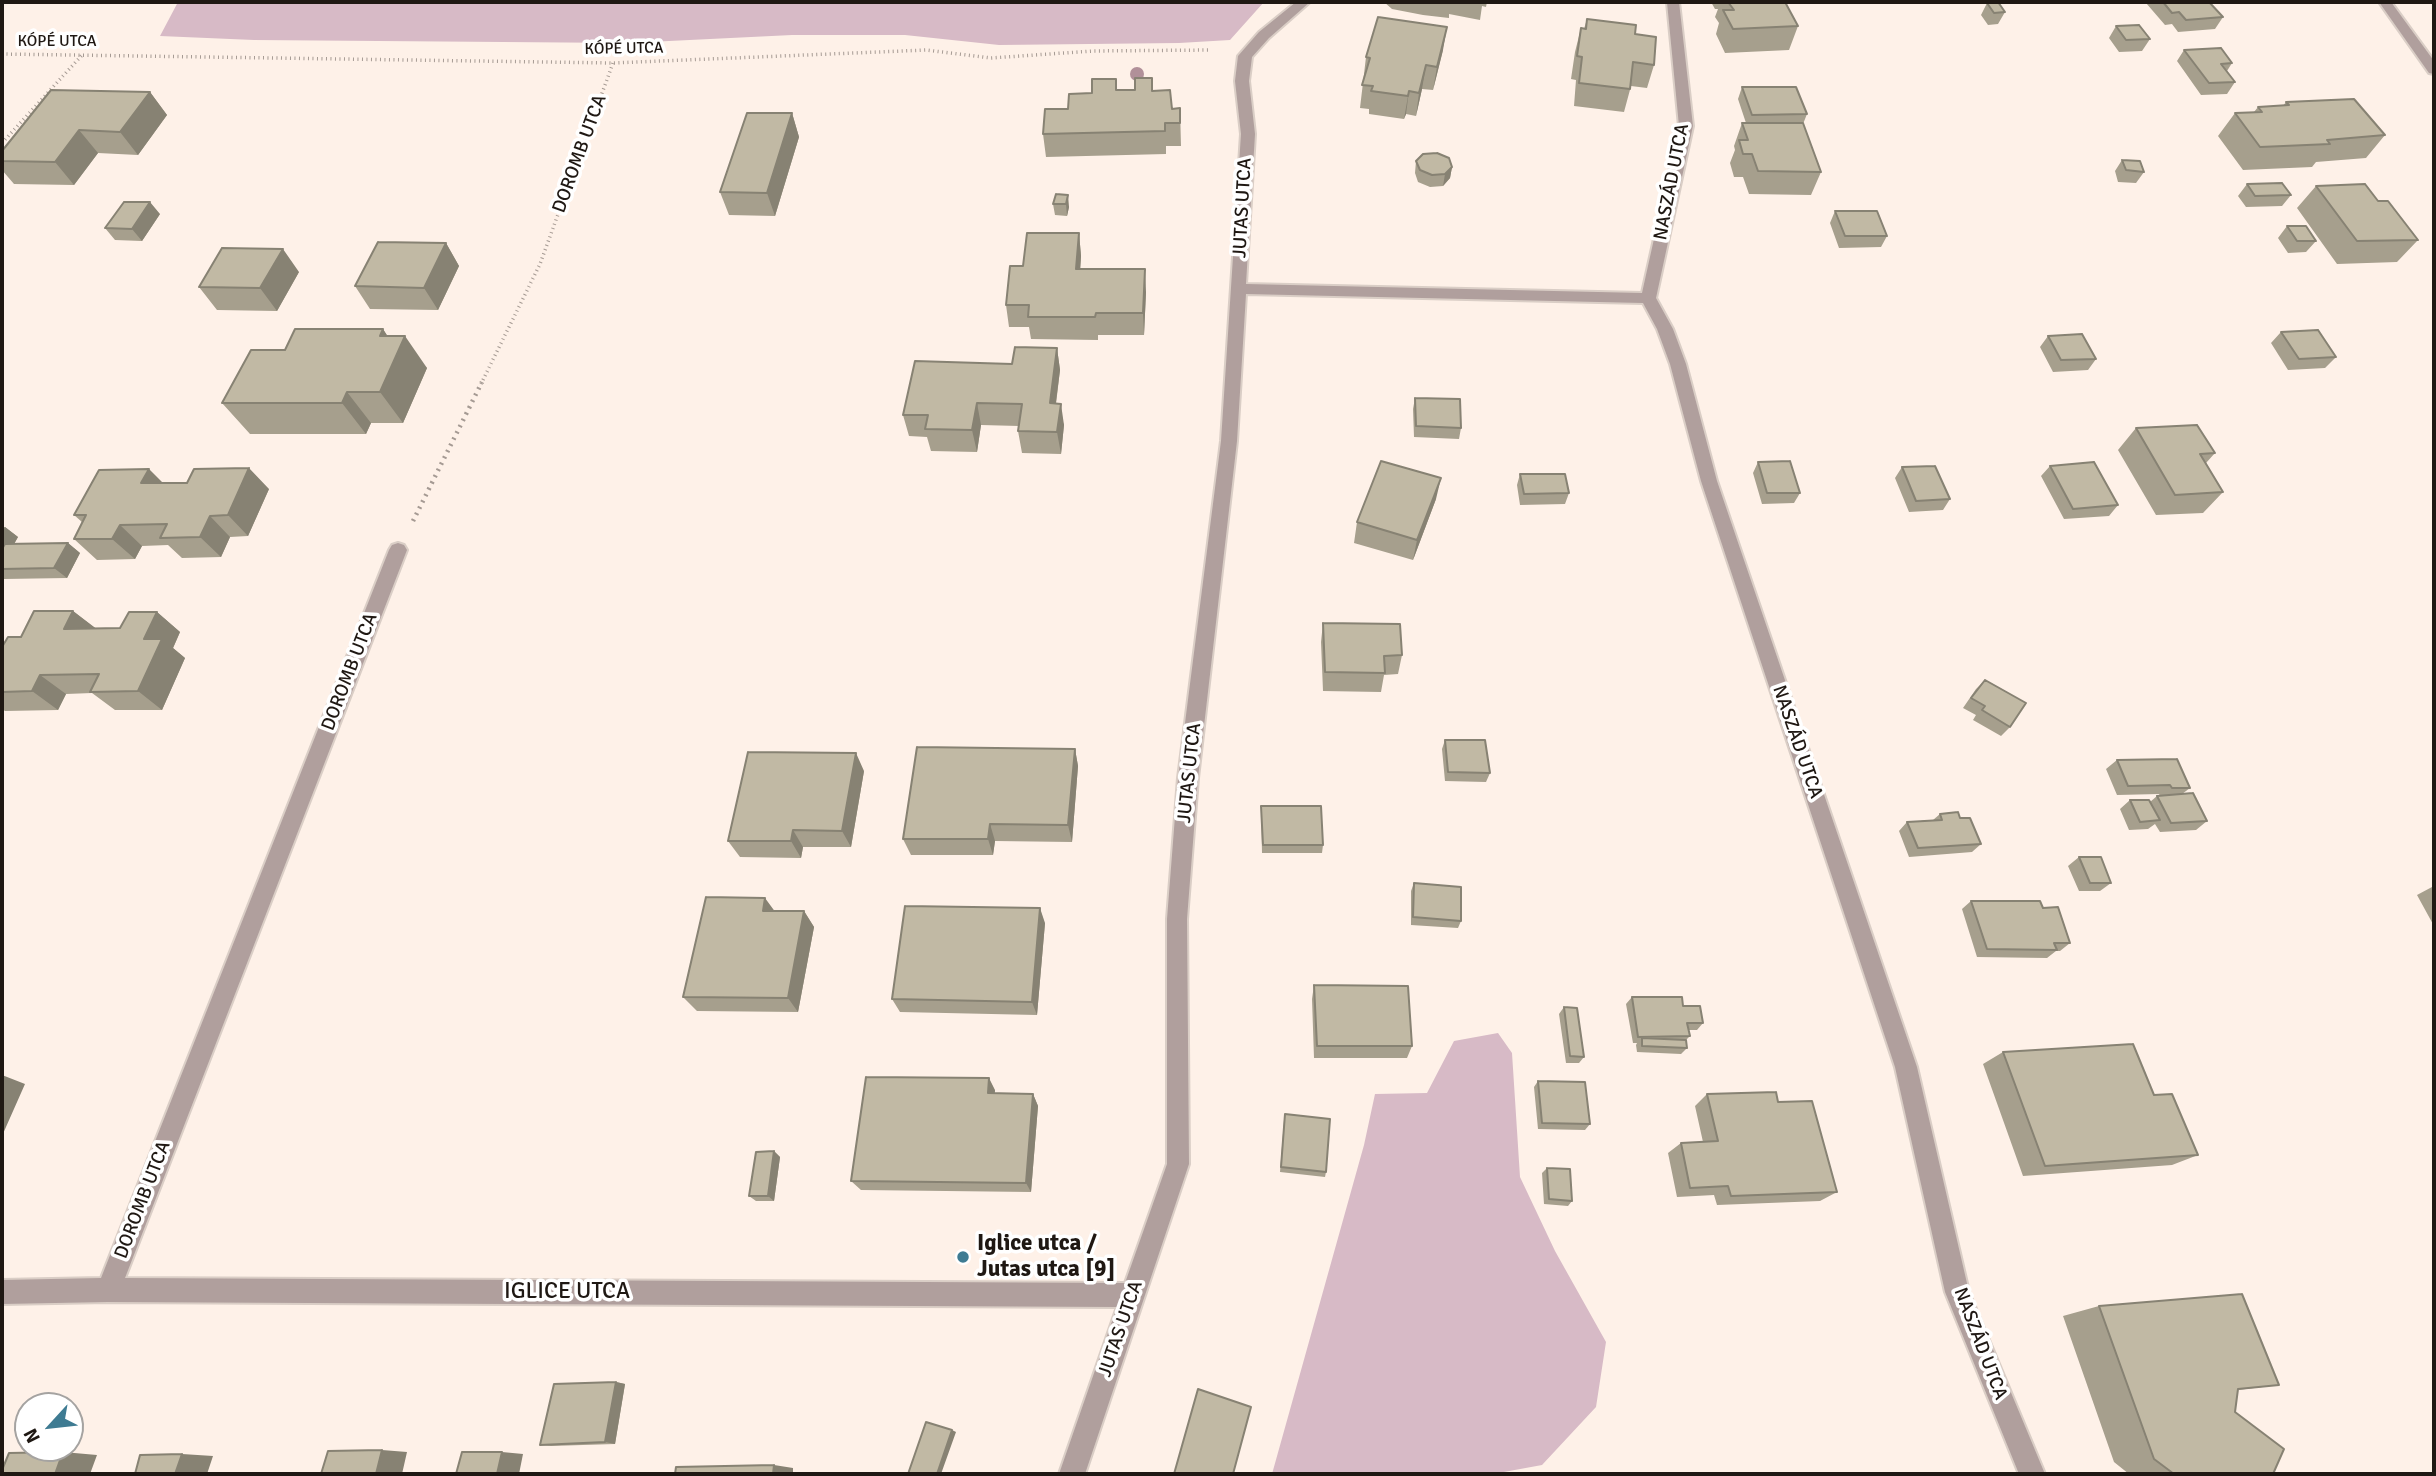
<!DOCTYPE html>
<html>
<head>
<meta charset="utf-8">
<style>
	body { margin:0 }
	#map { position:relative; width:2436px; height:1476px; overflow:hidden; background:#fef1e8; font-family:Signika,sans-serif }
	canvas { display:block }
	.frame { position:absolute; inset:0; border:4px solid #1f1813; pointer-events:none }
	.north { position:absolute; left:14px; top:1392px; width:70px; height:70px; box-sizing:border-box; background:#fff; border:2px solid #a5a3a1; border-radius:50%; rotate:243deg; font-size:19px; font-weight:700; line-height:28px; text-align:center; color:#1f1813 }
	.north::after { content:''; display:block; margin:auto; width:24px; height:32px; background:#3e7b92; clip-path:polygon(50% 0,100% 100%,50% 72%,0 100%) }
</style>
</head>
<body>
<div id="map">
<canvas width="2436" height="1476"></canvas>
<div class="frame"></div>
<div class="north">N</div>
</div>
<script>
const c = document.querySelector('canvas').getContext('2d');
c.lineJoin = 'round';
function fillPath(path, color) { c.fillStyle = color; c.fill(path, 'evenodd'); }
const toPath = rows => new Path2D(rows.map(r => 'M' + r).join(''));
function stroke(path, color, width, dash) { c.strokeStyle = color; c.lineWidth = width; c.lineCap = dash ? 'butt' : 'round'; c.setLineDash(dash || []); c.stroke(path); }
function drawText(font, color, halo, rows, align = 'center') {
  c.font = font + ' Signika,sans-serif'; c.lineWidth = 7; c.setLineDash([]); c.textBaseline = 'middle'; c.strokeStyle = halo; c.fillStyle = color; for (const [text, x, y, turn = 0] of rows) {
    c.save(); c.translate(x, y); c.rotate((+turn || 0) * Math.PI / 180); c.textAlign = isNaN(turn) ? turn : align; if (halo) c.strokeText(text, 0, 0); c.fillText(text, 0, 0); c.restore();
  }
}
const green = toPath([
	[178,2,1264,2,1230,40,1179,43,999,45,905,35,792,35,628,43,254,40,160,36],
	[1498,1033,1512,1053,1520,1177,1555,1251,1606,1342,1596,1407,1542,1465,1493,1474,1272,1474,1364,1145,1375,1094,1427,1093,1454,1041]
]);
const pathFar1 = toPath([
	[2,54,613,63,926,50,991,58,1093,51,1210,50],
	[2,143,83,54],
	[481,384,540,264,613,63]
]);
const path = toPath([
	[413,521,482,382]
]);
const minor = toPath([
	[1296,2,1310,2,1269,38,1252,57,1249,81,1255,134,1246,284,1642,293,1679,126,1667,2,1679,2,1693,126,1656,298,1673,329,1686,364,1717,481,1917,1067,1969,1292,2045,1474,2019,1474,1945,1292,1895,1067,1701,481,1670,364,1657,329,1643,303,1246,294,1237,441,1198,778,1187,919,1189,1164,1085,1474,1059,1474,1117,1307,108,1302,2,1304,2,1280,101,1278,389,550,392,545,398,543,404,545,407,550,125,1278,1125,1283,1167,1164,1167,919,1178,778,1221,441,1241,134,1235,81,1238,56,1259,32,1296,2],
	[2379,2,2391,2,2434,61,2434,74,2429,73,2379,2]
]);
const trees = [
	[1137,74]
];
const wall = toPath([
	[1384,2,1487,2,1486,7,1482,6,1480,20,1449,14,1449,18,1423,15,1392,9],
	[1711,2,1785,2,1798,26,1789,50,1725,53,1716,34,1719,23,1715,17,1718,9,1715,9],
	[2147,2,2209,2,2223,17,2215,29,2178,32,2172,24,2165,25,2146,3],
	[1987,3,2005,12,1998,24,1988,25,1981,15],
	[1587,19,1635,34,1654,65,1647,88,1631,86,1624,112,1574,106,1576,80,1571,79,1575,52,1581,28,1584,29],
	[2116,26,2150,39,2142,51,2119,52,2109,38],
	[1443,50,1433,90,1422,89,1416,116,1406,114,1404,119,1369,114,1369,109,1360,108,1366,57],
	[2184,50,2232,63,2227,71,2235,82,2227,94,2201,95,2177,61],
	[1742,87,1807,114,1803,124,1821,172,1811,195,1749,194,1743,177,1734,177,1730,163,1735,150,1734,146,1742,123,1746,123,1738,99],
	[1117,90,1153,91,1172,109,1180,108,1181,146,1166,146,1166,154,1046,157,1043,134,1068,109],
	[150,92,167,115,138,155,98,153,74,185,14,184,2,170,2,151],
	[2286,102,2385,135,2366,158,2316,162,2312,167,2243,170,2218,136,2235,113,2254,112,2258,107,2283,106],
	[792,113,799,137,775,216,729,215,720,192],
	[2122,160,2144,172,2136,183,2118,182,2115,171],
	[1416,161,1452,167,1450,178,1443,186,1430,187,1418,182,1415,173],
	[2247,184,2291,195,2282,206,2246,207,2238,196],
	[2316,186,2378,201,2418,240,2397,262,2337,264,2297,208],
	[1056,194,1069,207,1067,216,1055,215,1053,204],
	[1835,211,1887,236,1881,247,1839,248,1830,223],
	[160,214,142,241,115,240,105,228],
	[2287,226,2316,241,2306,252,2288,253,2278,238],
	[1079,233,1081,256,1080,269,1146,292,1144,335,1098,335,1098,340,1031,339,1029,327,1009,327,1006,305,1023,266],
	[446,243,459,266,438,310,370,309,355,286],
	[299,272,277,311,217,310,199,287],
	[383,329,387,336,427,368,403,423,371,423,366,434,250,434,222,403,285,350],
	[2281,332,2336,357,2325,368,2288,370,2271,343],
	[2048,336,2096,359,2088,370,2053,372,2040,347],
	[1057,348,1060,370,1056,404,1064,425,1061,454,1022,453,1018,431,1019,426,981,425,977,452,931,451,927,437,909,436,903,415,1012,364],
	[1415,398,1461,428,1459,439,1414,437,1413,409],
	[2136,428,2215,453,2206,463,2223,492,2203,513,2156,515,2118,450],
	[1758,462,1800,493,1794,503,1762,504,1753,473],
	[2050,466,2118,505,2109,516,2064,519,2041,476],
	[1902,467,1950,499,1943,510,1909,512,1895,478],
	[1520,474,1569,493,1565,504,1520,505,1517,485],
	[163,483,269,489,248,536,230,537,221,557,182,558,168,545,142,546,135,559,97,560,74,539,82,522,74,515],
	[1436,499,1413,560,1354,543,1357,522],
	[2,527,5,527,18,537,14,544,68,543,80,553,67,578,4,579,2,577],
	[73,611,96,629,120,628,157,612,180,632,173,648,185,658,162,710,115,710,92,693,66,694,58,710,5,711,2,709,2,647,21,637],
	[1323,623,1402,655,1398,674,1384,675,1381,692,1323,691,1321,642],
	[1985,680,2010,727,2001,736,1973,720,1976,715,1963,708,1976,689],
	[1445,740,1490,773,1486,782,1445,781,1442,749],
	[1075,749,1078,766,1072,842,995,841,993,855,911,855,903,839],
	[2117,760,2190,788,2182,794,2207,821,2196,830,2160,832,2155,824,2148,829,2129,830,2120,809,2130,800,2150,802,2157,796,2160,796,2159,794,2117,795,2106,769],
	[864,771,851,847,803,847,801,858,740,857,728,841],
	[1261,806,1323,845,1322,853,1262,853],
	[1940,814,1960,818,1981,844,1972,852,1909,857,1899,831,1907,822,1933,820],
	[2079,857,2111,883,2100,891,2079,891,2068,866],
	[1414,883,1461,921,1458,928,1411,925,1411,891],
	[2432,887,2434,887,2434,926,2417,895],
	[1971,901,2043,908,2070,943,2060,951,2056,951,2047,958,1977,957,1962,909],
	[775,911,804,911,814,927,798,1012,697,1011,683,997],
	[1045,923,1037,1015,900,1012,892,999],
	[1314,985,1412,1046,1407,1058,1314,1058,1312,999],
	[1632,997,1683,1006,1703,1023,1697,1030,1688,1030,1690,1036,1686,1040,1687,1048,1681,1054,1637,1052,1636,1045,1637,1043,1633,1043,1626,1004],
	[1564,1007,1584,1057,1579,1063,1566,1063,1559,1014],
	[2003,1052,2154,1095,2198,1155,2172,1165,2023,1176,1983,1064],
	[1538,1081,1590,1124,1585,1130,1538,1129,1534,1087],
	[995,1090,994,1094,1033,1094,1038,1106,1031,1192,861,1190,851,1181],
	[1707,1094,1778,1102,1837,1192,1820,1201,1717,1205,1714,1195,1677,1197,1668,1153,1681,1143,1703,1142,1695,1106],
	[1284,1120,1326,1172,1325,1177,1280,1172],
	[774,1151,780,1157,774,1201,756,1201,749,1196],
	[1547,1168,1572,1201,1568,1206,1544,1204,1542,1173],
	[2099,1306,2279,1385,2238,1390,2235,1412,2273,1474,2129,1474,2114,1462,2063,1316],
	[616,1382,625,1384,615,1444,551,1446,540,1445]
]);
const shadedWall = toPath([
	[1447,27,1443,50,1433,90,1437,67],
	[1426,65,1422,89,1416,116,1419,93],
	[1409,91,1406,114,1404,119,1408,96],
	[150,92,167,115,138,155,120,132],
	[792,113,799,137,775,216,767,193],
	[79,130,98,153,74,185,55,162],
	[1452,167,1450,178,1443,186,1445,174],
	[1068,195,1069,207,1067,216,1066,204],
	[150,202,160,214,142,241,132,229],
	[1079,233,1081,256,1079,291,1076,269],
	[446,243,459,266,438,310,424,288],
	[283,249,299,272,277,311,260,288],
	[1145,269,1146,292,1144,335,1143,313],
	[383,329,398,352,405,336,427,368,403,423,380,392,380,336],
	[1057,348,1060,370,1053,425,1050,403],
	[347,392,371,423,366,434,342,403],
	[977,403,981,425,977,452,972,430],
	[1061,404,1064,425,1061,454,1057,432],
	[249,468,269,489,248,536,228,515],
	[149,469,170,490,141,483],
	[1441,478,1436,499,1413,560,1417,540],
	[210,516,230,537,221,557,200,537],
	[120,525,142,546,135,559,112,539],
	[5,527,18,537,2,565,2,532],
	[68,543,80,553,67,578,54,568],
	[73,611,98,630,64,629],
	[157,612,180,632,173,648,185,658,162,710,138,691,144,639],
	[40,675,66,694,58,710,32,691],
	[1075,749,1078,766,1072,842,1068,825],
	[856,753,864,771,851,847,842,831],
	[990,824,995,841,993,855,988,839],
	[793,830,803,847,801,858,791,841],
	[765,898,776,913,763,911],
	[1040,908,1045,923,1037,1015,1032,1002],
	[804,911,814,927,798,1012,788,998],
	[2,1075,25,1084,2,1136],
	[989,1078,995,1090,994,1105,988,1093],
	[1033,1094,1038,1106,1031,1192,1026,1183],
	[774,1151,780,1157,774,1201,768,1196],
	[616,1382,625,1384,615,1444,605,1442],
	[952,1430,956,1432,941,1474,937,1474],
	[382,1450,407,1452,402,1474,376,1474],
	[63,1452,97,1455,90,1474,55,1474],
	[502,1452,523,1454,519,1474,497,1474],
	[182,1454,213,1456,207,1474,175,1474],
	[774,1465,793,1468,793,1474,773,1474]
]);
const building = toPath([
	[1728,2,1785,2,1798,26,1733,29,1723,10,1734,10,1728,2],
	[1998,2,2005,12,1994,13,1987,3,1998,2],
	[2163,2,2209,2,2223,17,2186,20,2179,12,2172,13,2163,2],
	[1378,17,1447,27,1437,67,1426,65,1419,93,1409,91,1408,96,1371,91,1373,86,1362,85,1370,58,1366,57,1378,17],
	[1587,19,1636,25,1635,34,1656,37,1654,65,1633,62,1630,89,1579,83,1582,57,1577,56,1581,28,1586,29,1587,19],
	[2139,25,2150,39,2126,40,2116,26,2139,25],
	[2221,48,2232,63,2221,64,2235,82,2209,83,2184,50,2221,48],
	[1135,78,1152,78,1152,91,1170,90,1172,109,1180,108,1180,123,1165,123,1165,131,1043,134,1045,109,1068,109,1069,94,1092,93,1092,79,1116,79,1116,90,1135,90,1135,78],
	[1742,87,1796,87,1807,114,1752,115,1742,87],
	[51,90,150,92,120,132,79,130,55,162,2,161,2,151,51,90],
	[2354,99,2385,135,2327,140,2330,144,2260,147,2235,113,2262,112,2258,107,2289,105,2286,102,2354,99],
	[747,113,792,113,767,193,720,192,747,113],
	[1742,123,1803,123,1821,172,1758,171,1752,154,1743,154,1739,140,1748,140,1742,123],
	[1437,153,1449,158,1452,167,1445,174,1432,175,1420,170,1416,161,1423,154,1437,153],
	[2122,160,2140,161,2144,172,2126,170,2122,160],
	[2282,183,2291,195,2255,196,2247,184,2282,183],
	[2365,184,2378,201,2388,201,2418,240,2357,241,2316,186,2365,184],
	[1056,194,1068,195,1066,204,1053,204,1056,194],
	[124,202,150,202,132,229,105,228,124,202],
	[1835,211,1877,211,1887,236,1845,236,1835,211],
	[2287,226,2306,226,2316,241,2297,241,2287,226],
	[1027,233,1079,233,1076,269,1145,269,1143,313,1096,313,1095,317,1028,317,1029,305,1006,305,1010,266,1023,266,1027,233],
	[378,242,446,243,424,288,355,286,378,242],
	[222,248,283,249,260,288,199,287,222,248],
	[295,329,383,329,380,336,405,336,380,392,347,392,342,403,222,403,251,350,285,350,295,329],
	[2318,330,2336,357,2299,359,2281,332,2318,330],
	[2082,334,2096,359,2061,360,2048,336,2082,334],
	[1015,347,1057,348,1050,403,1061,404,1057,432,1018,431,1022,404,977,403,972,430,925,429,928,415,903,415,915,361,1012,364,1015,347],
	[1415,398,1460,399,1461,428,1416,426,1415,398],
	[2197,425,2215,453,2200,454,2223,492,2175,495,2136,428,2197,425],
	[1381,461,1441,478,1417,540,1357,522,1381,461],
	[1790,461,1800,493,1767,493,1758,462,1790,461],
	[2094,462,2118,505,2073,509,2050,466,2094,462],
	[1935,466,1950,499,1916,501,1902,467,1935,466],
	[249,468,228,515,210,516,200,537,160,538,167,524,120,525,112,539,74,539,86,515,74,515,99,470,149,469,141,483,187,483,194,469,249,468],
	[1520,474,1565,474,1569,493,1524,494,1520,474],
	[68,543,54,568,2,569,2,549,5,544,68,543],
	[34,611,73,611,64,629,120,628,129,612,157,612,144,639,162,639,138,691,90,692,99,674,40,675,32,691,2,692,2,647,8,637,21,637,34,611],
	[1323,623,1400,624,1402,655,1384,656,1385,673,1325,672,1323,623],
	[1985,680,2026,703,2010,727,1982,710,1985,706,1971,698,1985,680],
	[1445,740,1485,740,1490,773,1448,772,1445,740],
	[917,747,1075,749,1068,825,990,824,988,839,903,839,917,747],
	[748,752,856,753,842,831,793,830,791,841,728,841,748,752],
	[2177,759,2190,788,2172,788,2170,785,2128,786,2117,760,2177,759],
	[2193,793,2207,821,2171,823,2157,796,2193,793],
	[2130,800,2149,800,2160,820,2140,822,2130,800],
	[1261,806,1321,806,1323,845,1263,845,1261,806],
	[1958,812,1960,818,1970,818,1981,844,1918,848,1907,822,1942,820,1940,814,1958,812],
	[2079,857,2101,857,2111,883,2090,883,2079,857],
	[1414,883,1461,887,1461,921,1413,917,1414,883],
	[706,897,765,898,763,911,804,911,788,998,683,997,706,897],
	[1971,901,2040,901,2043,908,2058,907,2070,943,2054,943,2057,950,1987,949,1971,901],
	[905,906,1040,908,1032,1002,892,999,905,906],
	[1314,985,1408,986,1412,1046,1317,1046,1314,985],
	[1632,997,1682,997,1683,1006,1700,1006,1703,1023,1687,1023,1690,1036,1638,1037,1632,997],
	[1564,1007,1577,1008,1584,1057,1570,1056,1564,1007],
	[1642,1038,1686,1040,1687,1048,1642,1046,1642,1038],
	[2133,1044,2154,1095,2172,1094,2198,1155,2045,1166,2003,1052,2133,1044],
	[866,1077,989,1078,988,1093,1033,1094,1026,1183,851,1181,866,1077],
	[1538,1081,1585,1082,1590,1124,1542,1123,1538,1081],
	[1776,1092,1778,1102,1812,1101,1837,1192,1731,1196,1728,1186,1690,1188,1681,1143,1718,1141,1707,1094,1776,1092],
	[1285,1114,1330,1119,1326,1172,1281,1167,1285,1114],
	[774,1151,768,1196,749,1196,756,1152,774,1151],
	[1547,1168,1570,1169,1572,1201,1549,1199,1547,1168],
	[2242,1294,2279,1385,2238,1389,2235,1412,2284,1449,2273,1474,2174,1474,2154,1459,2099,1306,2242,1294],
	[616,1382,605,1442,540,1445,554,1384,616,1382],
	[1198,1389,1251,1407,1233,1474,1174,1474,1198,1389],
	[926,1422,952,1430,937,1474,908,1474,926,1422],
	[382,1450,376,1474,321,1474,328,1451,382,1450],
	[63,1452,55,1474,2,1474,2,1470,9,1453,63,1452],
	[462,1452,502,1452,497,1474,456,1474,462,1452],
	[182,1454,175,1474,135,1474,140,1455,182,1454],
	[774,1465,773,1474,675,1474,676,1467,774,1465]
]);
const markers = [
	[963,1257,7,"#3e7b92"]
];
const farStreetnames = [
	["KÓPÉ UTCA",57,42],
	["KÓPÉ UTCA",624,49,-1]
];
const streetNames = [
	["DOROMB UTCA",580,154,-70],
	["NASZÁD UTCA",1672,182,-79],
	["JUTAS UTCA",1243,208,-87],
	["DOROMB UTCA",350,672,-69],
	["NASZÁD UTCA",1797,742,71],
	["JUTAS UTCA",1190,773,-84],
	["DOROMB UTCA",143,1200,-69],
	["JUTAS UTCA",1121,1329,-71],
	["NASZÁD UTCA",1980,1344,69]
];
const nearPoinames = [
	["Iglice utca /",977,1244],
	["Jutas utca [9]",977,1270]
];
const nearStreetnames = [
	["IGLICE UTCA",567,1292]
];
fillPath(green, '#d7bac6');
stroke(minor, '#dacec6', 4);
stroke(pathFar1, '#a59a93', 3.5, [1, 3.5]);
stroke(path, '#a59a93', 4.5, [2, 5]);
fillPath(minor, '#b09f9d');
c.fillStyle = '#b19099';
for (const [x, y] of trees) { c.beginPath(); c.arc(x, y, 7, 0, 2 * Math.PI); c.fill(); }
fillPath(wall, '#a69f8d');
fillPath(shadedWall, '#878273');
fillPath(building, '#c1b9a4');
stroke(building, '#878273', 2);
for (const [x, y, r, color] of markers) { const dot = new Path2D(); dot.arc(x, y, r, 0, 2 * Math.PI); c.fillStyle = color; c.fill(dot); stroke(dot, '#fff', 2.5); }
drawText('16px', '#1f1813', '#fff', farStreetnames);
drawText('19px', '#1f1813', '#fff', streetNames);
drawText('bold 23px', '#1f1813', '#fff', nearPoinames, 'left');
drawText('23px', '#1f1813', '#fff', nearStreetnames);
</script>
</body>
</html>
